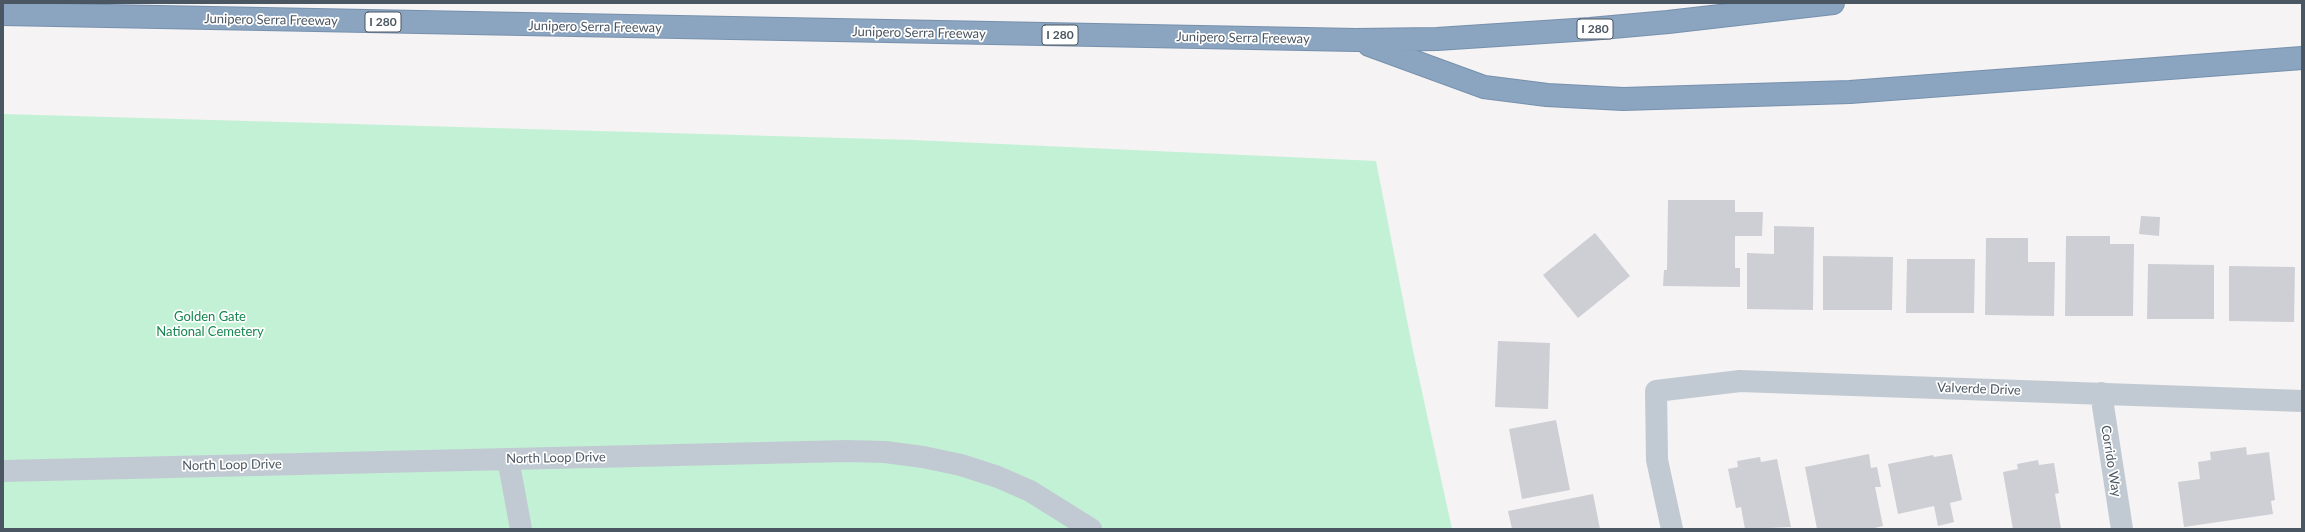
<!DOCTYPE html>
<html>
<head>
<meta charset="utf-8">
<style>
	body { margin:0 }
	#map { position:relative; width:2305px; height:532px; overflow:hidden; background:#f5f3f3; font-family:Lato,sans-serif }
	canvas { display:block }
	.frame { position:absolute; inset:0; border:4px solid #4a5661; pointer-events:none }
</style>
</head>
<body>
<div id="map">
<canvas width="2305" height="532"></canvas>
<div class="frame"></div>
</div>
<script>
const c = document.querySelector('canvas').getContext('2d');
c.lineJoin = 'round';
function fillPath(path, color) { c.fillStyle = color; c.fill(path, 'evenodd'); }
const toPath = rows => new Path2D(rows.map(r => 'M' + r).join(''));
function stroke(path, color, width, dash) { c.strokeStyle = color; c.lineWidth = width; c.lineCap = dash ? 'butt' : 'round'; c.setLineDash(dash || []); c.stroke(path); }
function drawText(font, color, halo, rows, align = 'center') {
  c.font = font + ' Lato,sans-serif'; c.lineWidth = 3.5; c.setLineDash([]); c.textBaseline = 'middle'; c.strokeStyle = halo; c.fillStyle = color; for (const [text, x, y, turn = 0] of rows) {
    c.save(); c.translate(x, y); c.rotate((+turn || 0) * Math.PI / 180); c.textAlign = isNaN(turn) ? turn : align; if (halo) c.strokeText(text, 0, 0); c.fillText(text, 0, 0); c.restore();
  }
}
const green = toPath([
	[3,114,913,140,1376,161,1412,346,1452,529,3,529]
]);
const building = toPath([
	[1668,200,1735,200,1735,212,1763,212,1762,236,1735,236,1735,268,1740,268,1740,287,1663,286,1664,270,1667,270],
	[2141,216,2160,217,2159,236,2139,234],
	[1774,226,1814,227,1813,310,1747,309,1747,253,1774,254],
	[1595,233,1630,276,1578,318,1543,275],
	[2066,236,2110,236,2110,244,2134,244,2133,316,2065,316],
	[1986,238,2028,238,2028,262,2055,262,2054,316,1985,315],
	[1823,256,1893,257,1892,310,1823,310],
	[1907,259,1975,259,1974,313,1906,313],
	[2148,264,2214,265,2214,319,2147,319],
	[2229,266,2295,267,2294,322,2229,321],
	[1498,341,1550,343,1548,409,1495,407],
	[1556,420,1570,490,1522,499,1509,429],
	[2246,447,2247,455,2269,452,2275,500,2271,501,2273,514,2184,527,2178,482,2200,479,2198,462,2211,460,2210,452],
	[1869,454,1871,468,1877,467,1881,487,1875,487,1883,526,1870,529,1817,529,1805,467],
	[1952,454,1962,500,1950,503,1954,522,1938,526,1934,506,1898,514,1888,464,1933,455,1934,457],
	[1760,457,1761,462,1777,459,1791,527,1745,529,1741,507,1736,508,1728,469,1738,467,1737,461],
	[2038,460,2039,465,2054,463,2059,493,2055,494,2061,529,2013,529,2003,472,2018,469,2017,464],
	[1593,494,1600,529,1512,529,1508,511]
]);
const minor = toPath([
	[2101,393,2122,529],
	[508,459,521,529],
	[3,471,847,451,885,452,923,457,961,465,998,477,1030,491,1091,529],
	[1672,529,1657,460,1656,391,1740,381,2302,401]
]);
const motorway = toPath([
	[3,14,1356,40,1437,39,1590,29,1668,22,1833,3],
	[1369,45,1484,87,1547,95,1623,99,1850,92,2302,58]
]);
const shields = [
	[383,22,36],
	[1595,29,36],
	[1060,35,36]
];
const shieldNames = [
	["I 280",383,22],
	["I 280",1595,29],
	["I 280",1060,35]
];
const streetNames = [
	["Junipero Serra Freeway",271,20,1],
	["Junipero Serra Freeway",595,27,1],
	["Junipero Serra Freeway",919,33,1],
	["Junipero Serra Freeway",1243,38,1],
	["Valverde Drive",1979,389,2],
	["North Loop Drive",556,458,-1],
	["Corrido Way",2111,461,81],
	["North Loop Drive",232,465,-1]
];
const parkNames = [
	["Golden Gate",210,317],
	["National Cemetery",210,332]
];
fillPath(green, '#c3f1d5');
fillPath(building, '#cdcfd5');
stroke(motorway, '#7690ad', 24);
stroke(minor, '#c1cad2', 22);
stroke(motorway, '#8ba5c1', 22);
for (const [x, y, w] of shields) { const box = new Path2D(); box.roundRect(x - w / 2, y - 10, w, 20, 3); c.fillStyle = '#fff'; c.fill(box); stroke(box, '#4a5661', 1); }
drawText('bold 12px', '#4a5661', null, shieldNames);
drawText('13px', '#4a5661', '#fff', streetNames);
drawText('13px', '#17864f', '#fff', parkNames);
</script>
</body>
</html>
